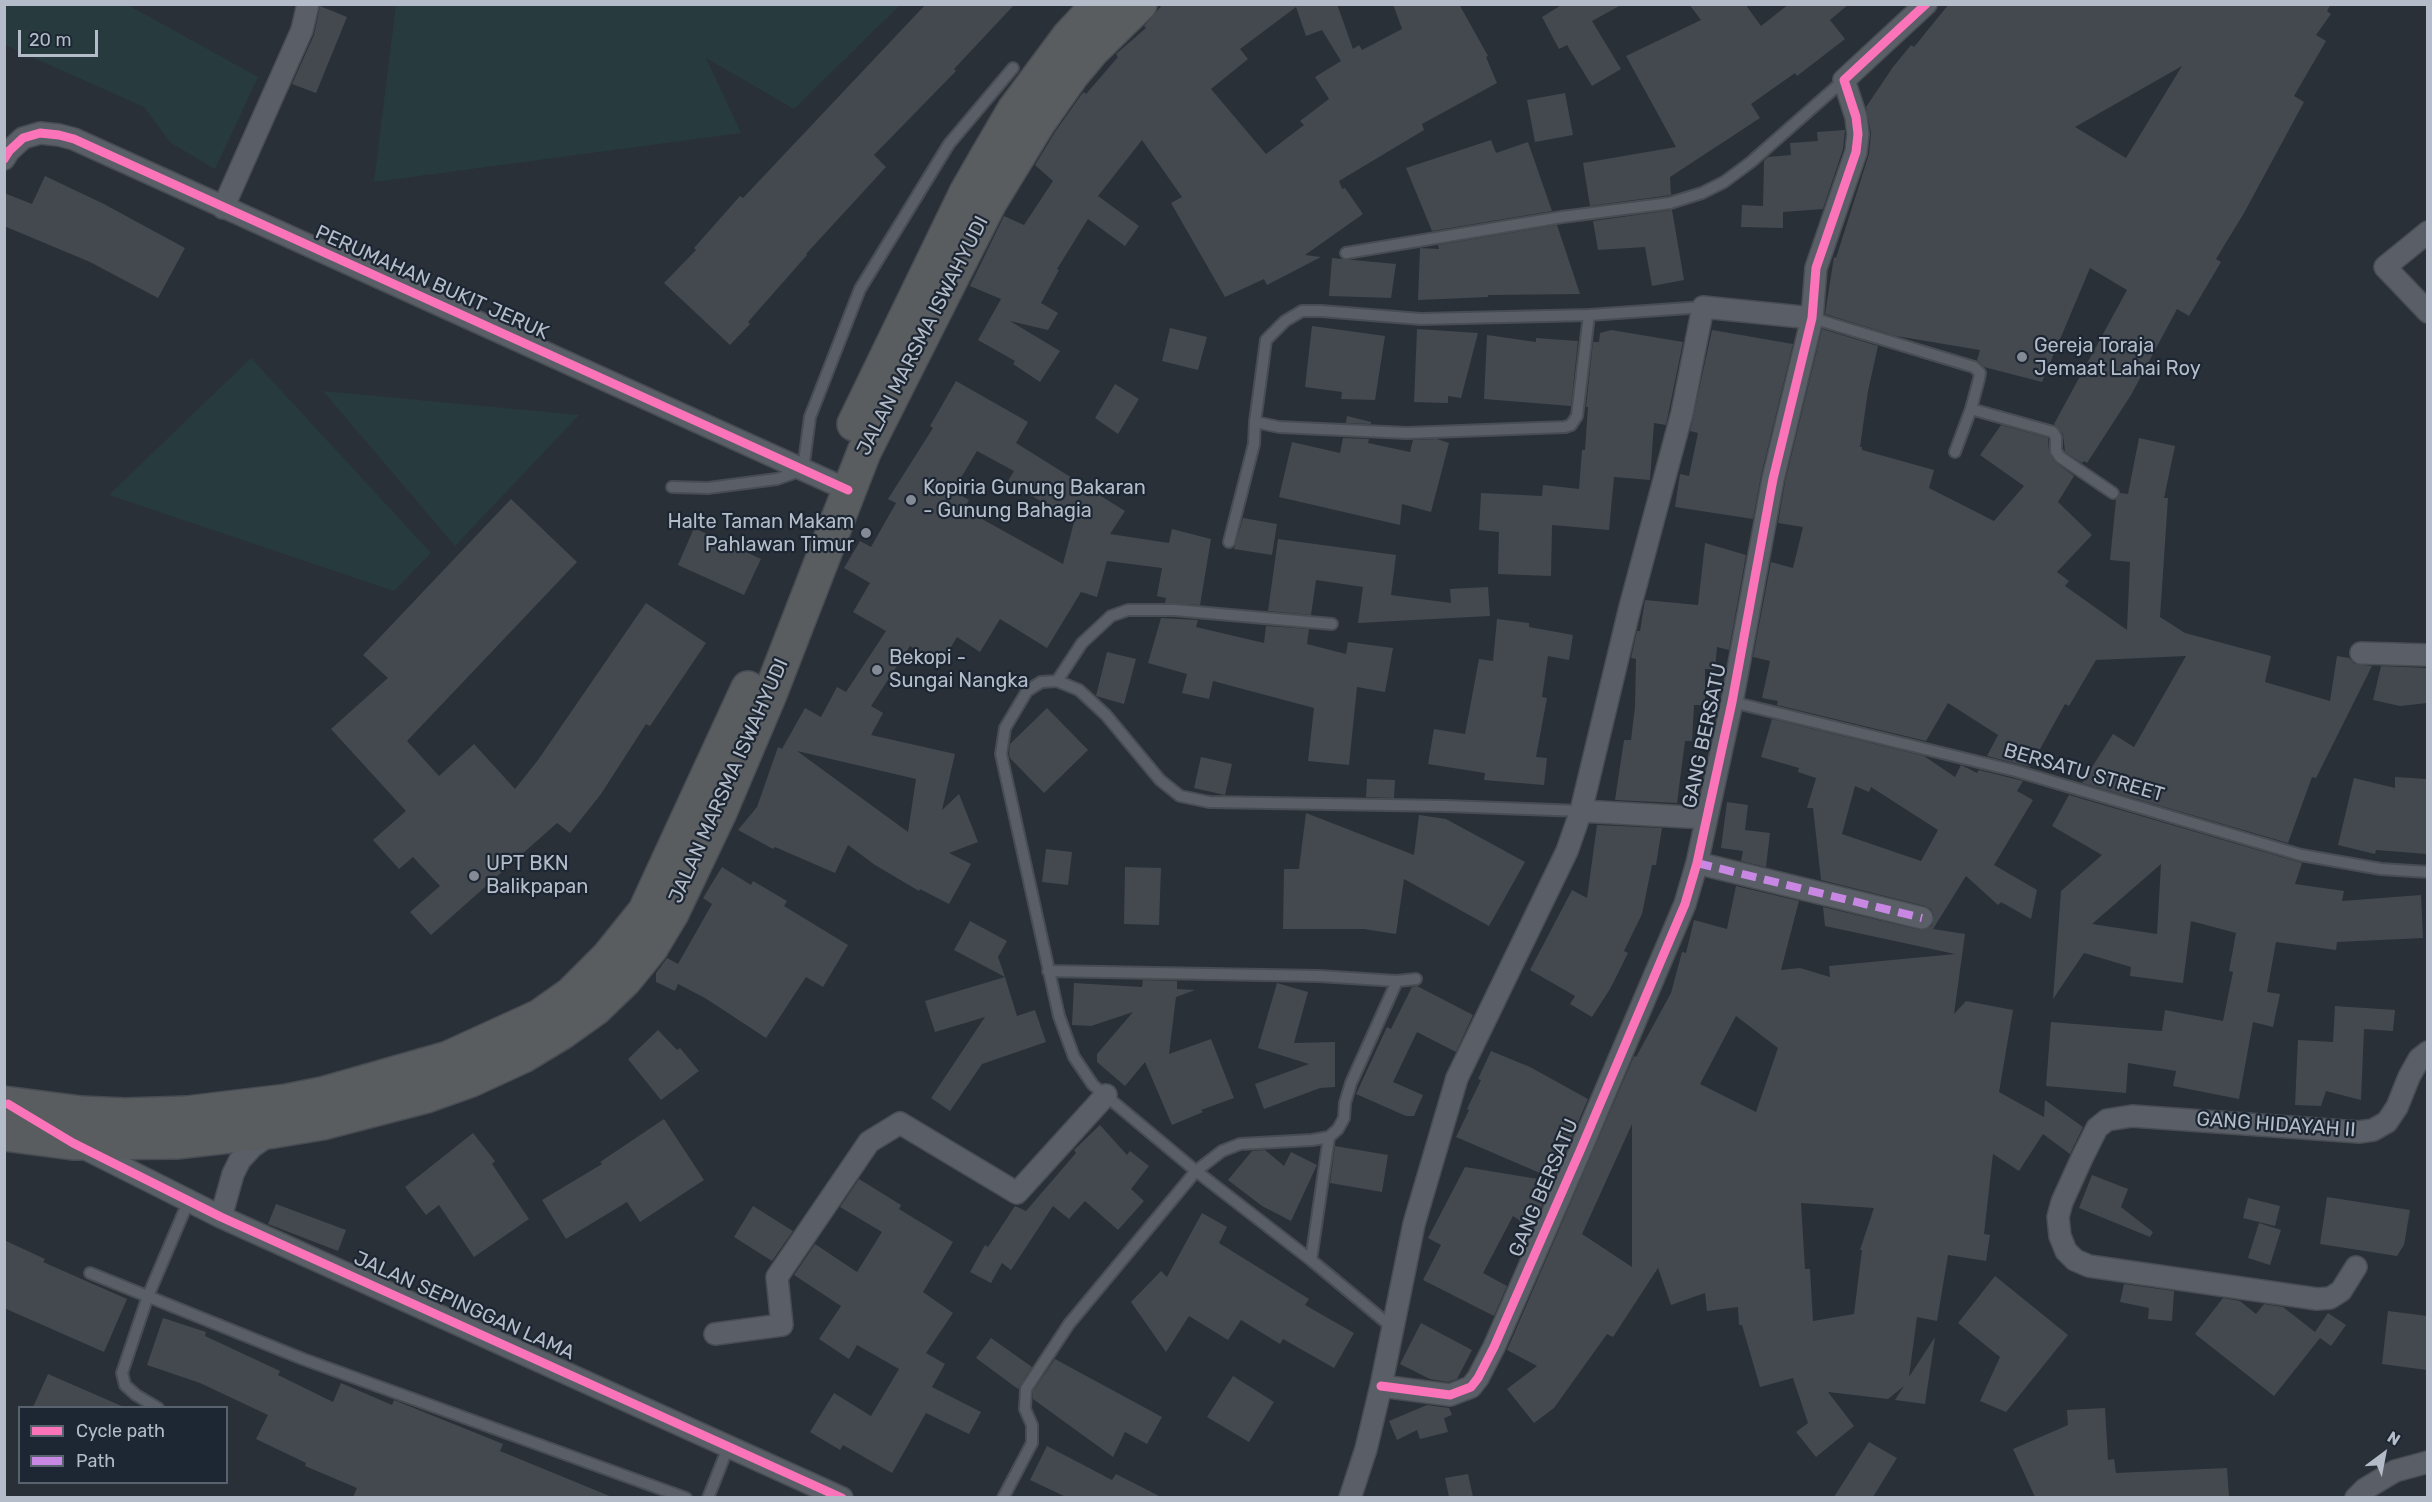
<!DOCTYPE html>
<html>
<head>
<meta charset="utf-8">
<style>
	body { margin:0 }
	#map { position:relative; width:2432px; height:1502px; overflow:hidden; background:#2a3038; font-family:Rubik,sans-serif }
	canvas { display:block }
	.frame { position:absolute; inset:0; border:6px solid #b4bcc9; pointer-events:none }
	.legend { position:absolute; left:18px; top:1406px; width:210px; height:78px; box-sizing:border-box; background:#1d2633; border:2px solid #59626f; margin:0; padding:8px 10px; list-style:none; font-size:18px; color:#b4bcc9 }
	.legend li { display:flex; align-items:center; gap:12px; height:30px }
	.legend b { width:30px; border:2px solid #59626f }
	.north { position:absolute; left:2354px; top:1424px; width:60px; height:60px; -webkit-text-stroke:4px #1d2633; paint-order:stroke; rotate:32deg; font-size:16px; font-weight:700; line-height:24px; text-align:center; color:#b4bcc9 }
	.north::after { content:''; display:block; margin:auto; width:21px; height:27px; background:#b4bcc9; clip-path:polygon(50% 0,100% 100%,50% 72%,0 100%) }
	.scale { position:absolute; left:18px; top:30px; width:80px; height:27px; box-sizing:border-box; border:3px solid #b4bcc9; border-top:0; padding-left:8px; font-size:18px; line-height:21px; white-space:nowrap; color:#b4bcc9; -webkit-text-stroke:4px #1d2633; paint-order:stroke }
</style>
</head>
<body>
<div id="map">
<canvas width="2432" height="1502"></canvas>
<div class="frame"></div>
<ul class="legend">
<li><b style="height:8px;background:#fb73b8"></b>Cycle path</li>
<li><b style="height:8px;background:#c787e3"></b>Path</li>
</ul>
<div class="north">N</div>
<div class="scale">20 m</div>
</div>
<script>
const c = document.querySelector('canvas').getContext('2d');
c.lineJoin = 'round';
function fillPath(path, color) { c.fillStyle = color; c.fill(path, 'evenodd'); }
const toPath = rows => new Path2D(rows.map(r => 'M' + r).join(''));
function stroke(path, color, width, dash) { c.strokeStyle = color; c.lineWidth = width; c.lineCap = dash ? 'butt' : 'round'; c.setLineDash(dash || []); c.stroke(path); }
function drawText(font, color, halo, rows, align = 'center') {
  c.font = font + ' Rubik,sans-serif'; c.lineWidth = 4.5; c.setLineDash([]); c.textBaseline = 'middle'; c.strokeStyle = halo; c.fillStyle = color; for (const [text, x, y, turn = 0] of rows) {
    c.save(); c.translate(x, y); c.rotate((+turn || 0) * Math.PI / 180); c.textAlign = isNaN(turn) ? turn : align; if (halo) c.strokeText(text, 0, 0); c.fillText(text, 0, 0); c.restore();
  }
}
const green = toPath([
	[5,4,128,5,258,77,215,169,171,143,144,107,5,45],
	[396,5,396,4,900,5,794,109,706,58,741,133,374,182],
	[251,358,431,553,394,591,109,495],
	[323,391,579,415,455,546]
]);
const building = toPath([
	[926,4,1015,4,954,69,956,71,874,155,886,167,806,254,807,255,748,322,750,324,730,345,664,283,696,250,694,248,740,196,743,198],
	[1163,4,1337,4,1353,49,1359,45,1362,50,1402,29,1393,4,1459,4,1488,56,1486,57,1497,83,1422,124,1424,130,1339,181,1342,189,1345,188,1363,214,1305,255,1321,257,1267,285,1264,279,1225,297,1171,203,1182,197,1142,140,1098,196,1139,226,1125,246,1088,219,1057,269,1059,270,1041,303,1058,313,1048,330,1010,321,1060,351,1040,382,1013,364,1015,361,978,340,1001,299,970,286,1004,216,1024,225,1053,181,1035,165,1055,132,1081,95,1084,92,1086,94,1118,57,1116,54,1146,28,1144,26],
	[1296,7,1306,36,1322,30,1341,61,1315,77,1329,99,1300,121,1304,125,1266,154,1211,89,1248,59,1240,49],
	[1563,4,1623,4,1592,21,1621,69,1592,86,1567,45,1559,49,1542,17],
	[1689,4,1745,4,1761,26,1789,4,1849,4,1830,20,1845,39,1797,76,1795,73,1751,104,1760,118,1670,177,1671,195,1590,206,1583,163,1676,147,1626,56,1701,20],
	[1949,4,2331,4,2327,11,2331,14,2316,35,2326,41,2294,96,2304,102,2244,213,2216,259,2221,262,2189,316,2177,309,2131,395,2087,463,2084,461,2082,463,2065,452,2063,434,2054,424,2127,290,2090,268,2042,382,1984,367,1977,360,1980,350,1896,336,1825,314,1834,257,1836,258,1869,154,1871,133,1866,107,1893,67,1911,45,1914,47],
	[2182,66,2126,158,2075,127],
	[320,6,347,17,316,93,292,84,314,35],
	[1565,93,1573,135,1535,142,1527,100],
	[1845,130,1843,149,1823,209,1783,212,1783,228,1741,227,1742,205,1763,206,1764,161,1768,157,1791,155,1790,143,1818,141,1817,132],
	[1491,140,1496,153,1528,142,1552,211,1432,231,1406,168],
	[45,176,104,204,185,248,158,298,90,262,4,226,4,193,32,204],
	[1672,210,1684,280,1652,286,1645,247,1598,250,1593,221],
	[1557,225,1580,294,1488,295,1488,297,1418,300,1420,248,1439,249,1438,245],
	[1332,258,1396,264,1391,298,1329,296],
	[1312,326,1385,336,1375,400,1341,399,1342,392,1305,387],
	[1170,328,1207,337,1198,370,1162,361],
	[1417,329,1478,333,1461,398,1448,396,1448,403,1414,402],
	[1822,329,1878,346,1868,391,1860,447,1862,447,1862,450,1934,470,1929,488,1994,521,2024,486,1980,455,2001,425,2048,438,2049,452,2054,461,2074,476,2058,502,2092,535,2057,572,2069,581,2065,586,2127,630,2130,562,2110,560,2116,500,2120,493,2128,494,2139,438,2175,446,2164,498,2168,498,2160,617,2185,633,2271,656,2265,682,2330,701,2337,656,2349,658,2355,664,2372,666,2316,778,2312,777,2288,843,2082,783,2113,734,2134,747,2186,656,2096,660,2069,706,2065,704,2030,767,1987,756,1998,735,1948,703,1926,741,1777,705,1778,701,1762,698,1770,661,1753,657,1771,562,1793,568,1803,527,1778,523,1785,482],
	[1611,330,1683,342,1666,425,1654,423,1650,480,1614,477,1609,530,1552,525,1551,576,1498,574,1499,532,1479,530,1481,493,1542,496,1543,485,1579,489,1582,450,1585,450,1588,407,1586,407,1593,342,1599,342,1600,333],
	[1712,330,1793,344,1761,476,1753,519,1675,507,1680,474,1689,476,1698,433,1690,431],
	[1487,335,1536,342,1536,338,1578,341,1571,406,1484,399],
	[956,381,1028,422,1016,443,1125,511,1110,534,1169,543,1172,529,1211,539,1200,605,1165,603,1166,598,1157,596,1162,568,1107,561,1097,597,1081,592,1047,648,1000,619,980,652,957,637,941,664,910,646,871,706,883,713,871,735,955,754,942,810,959,794,978,842,949,853,971,864,949,904,920,889,919,891,875,865,848,845,835,873,775,847,773,849,738,830,757,807,778,747,782,749,805,708,821,717,837,687,846,692,886,631,853,612,870,583,844,568,860,541,871,547,896,503,888,499,933,428,930,426],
	[977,451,1014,471,1008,481,1074,522,1063,564,964,509,969,500,953,491],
	[797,751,916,779,908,832],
	[1115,384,1139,399,1118,434,1095,418],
	[1347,416,1371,422,1371,424,1346,423],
	[1343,438,1369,439,1368,443,1410,452,1413,440,1437,439,1449,443,1431,512,1402,504,1400,525,1279,497,1292,442,1340,453],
	[511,499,577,562,407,741,439,776,474,744,515,789,538,760,646,603,706,643,650,726,646,724,601,794,570,833,557,823,431,935,410,912,440,886,413,857,399,869,373,840,406,811,331,729,388,678,363,655],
	[1243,518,1277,524,1272,555,1234,549],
	[694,528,761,559,744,595,678,565],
	[1278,539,1396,555,1391,595,1451,603,1450,589,1488,587,1490,616,1358,623,1363,587,1316,580,1311,615,1268,611],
	[1705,543,1746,555,1729,650,1717,647,1715,669,1705,669,1705,705,1694,705,1692,741,1685,741,1677,803,1615,800,1624,740,1631,740,1635,707,1636,659,1631,658,1637,631,1640,631,1645,600,1698,605],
	[1161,618,1198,620,1196,627,1264,643,1266,626,1309,629,1307,644,1346,654,1348,642,1393,648,1385,692,1357,687,1349,765,1308,761,1314,708,1213,681,1209,699,1182,693,1187,674,1148,663],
	[1497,619,1529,623,1529,627,1573,635,1569,660,1548,656,1542,697,1547,698,1536,757,1547,758,1544,785,1484,780,1485,773,1428,764,1434,729,1465,734,1479,659,1493,661],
	[1107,652,1136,659,1124,704,1096,696],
	[2381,666,2427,668,2427,703,2400,706,2373,700],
	[1047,708,1088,750,1044,793,1010,758,1009,754,1010,744],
	[1772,719,1924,756,1955,777,1961,765,1977,773,1979,770,2023,781,2017,791,2033,800,1994,865,2037,890,2031,919,2001,902,1998,905,1966,876,1933,929,1965,934,1954,1014,1966,1001,2013,1010,1999,1092,2044,1117,2045,1100,2083,1127,2070,1154,2043,1134,2019,1171,1993,1154,1984,1234,1990,1235,1986,1261,1948,1255,1937,1321,1917,1317,1909,1377,1935,1337,1925,1404,1895,1400,1904,1386,1888,1399,1828,1392,1854,1426,1816,1457,1796,1432,1808,1423,1793,1378,1760,1387,1742,1325,1739,1325,1738,1307,1707,1311,1705,1293,1671,1305,1658,1268,1613,1337,1607,1334,1554,1408,1534,1423,1507,1389,1537,1366,1507,1350,1634,1056,1636,1057,1671,993,1682,952,1686,953,1694,920,1727,929,1736,886,1799,901,1781,970,1800,968,1830,977,1829,966,1955,954,1825,926,1823,907,1920,930,1932,926,1934,915,1931,909,1925,906,1821,880,1813,808,1807,808,1816,778,1798,772,1799,768,1761,757],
	[1855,786,1869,792,1871,787,1938,830,1921,861,1842,834],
	[1736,1016,1778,1048,1756,1112,1700,1084],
	[1632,1124,1632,1267,1582,1234],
	[1801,1203,1874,1208,1860,1250,1862,1250,1854,1314,1813,1321,1810,1269,1805,1269],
	[1201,757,1232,764,1225,795,1194,788],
	[2395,777,2427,779,2427,854,2376,850,2375,854,2338,845,2354,778,2395,788],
	[1367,779,1395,780,1394,798,1366,797],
	[2069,795,2302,863,2295,884,2344,891,2342,901,2421,895,2423,938,2337,942,2336,950,2276,942,2267,992,2280,994,2273,1027,2253,1022,2239,1099,2173,1086,2176,1071,2128,1063,2126,1093,2046,1086,2051,1022,2162,1031,2165,1010,2223,1021,2233,972,2229,971,2236,933,2191,921,2183,983,2130,976,2131,967,2084,953,2053,999,2061,891,2102,855,2052,826],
	[2161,864,2157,934,2092,924],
	[1727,802,1748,805,1745,830,1770,833,1766,867,1741,861,1743,851,1721,848],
	[1306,813,1414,855,1419,815,1446,819,1525,862,1489,926,1404,879,1396,934,1364,929,1283,929,1284,869,1299,869],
	[1597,825,1662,828,1656,865,1652,865,1642,914,1624,951,1628,953,1610,989,1592,1017,1570,1004,1575,996,1530,970,1572,890,1587,898],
	[1046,849,1072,852,1068,885,1042,882],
	[722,867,751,885,753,881,787,901,784,906,848,945,823,987,806,977,766,1038,705,998,678,984,675,991,656,982,656,973,667,958,678,964,712,904,703,898],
	[1125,867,1161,868,1159,925,1124,924],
	[970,921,1007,941,998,957,1005,977,954,950],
	[1005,977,1017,1016,1035,1010,1046,1042,982,1064,950,1111,931,1098,985,1017,935,1032,925,1001],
	[1143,980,1177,981,1177,989,1195,990,1176,997,1169,1054,1211,1039,1234,1098,1201,1110,1203,1112,1172,1125,1145,1062,1125,1086,1097,1062,1097,1054,1133,1012,1091,1026,1072,1025,1074,983,1142,987],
	[1277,983,1308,992,1294,1043,1335,1042,1335,1087,1320,1088,1264,1109,1255,1084,1309,1064,1258,1048],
	[1417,986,1473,1015,1456,1052,1417,1032,1393,1082,1423,1095,1414,1116,1406,1116,1356,1094,1387,1027,1391,1029,1412,987],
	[2335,1006,2395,1010,2393,1031,2364,1029,2361,1100,2326,1091,2321,1106,2295,1105,2298,1040,2333,1042],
	[658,1030,677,1050,680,1048,699,1071,661,1100,628,1059],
	[1491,1051,1530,1067,1588,1099,1532,1229,1513,1216,1483,1273,1507,1286,1494,1316,1423,1280,1441,1245,1428,1238,1465,1167,1538,1179,1540,1173,1456,1137,1469,1110,1467,1109,1481,1080,1478,1079],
	[664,1119,704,1180,640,1222,627,1202,566,1239,542,1200,602,1164,600,1162],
	[1100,1125,1127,1155,1130,1151,1149,1166,1131,1189,1144,1201,1118,1230,1085,1201,1069,1219,1053,1206,1011,1270,1002,1263,991,1283,970,1272,985,1245,988,1247,1015,1206,1026,1211,1076,1153,1074,1150],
	[473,1133,495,1161,492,1164,529,1219,474,1257,439,1205,426,1215,405,1187],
	[1335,1146,1388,1155,1382,1192,1330,1183],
	[1265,1150,1284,1166,1291,1152,1317,1165,1291,1221,1262,1206,1228,1180,1252,1151],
	[2092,1175,2128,1189,2121,1207,2153,1232,2150,1237,2079,1208],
	[859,1179,901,1205,899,1209,953,1242,923,1292,953,1313,926,1353,945,1364,932,1387,981,1412,969,1434,926,1413,892,1473,843,1445,840,1450,810,1432,834,1393,871,1416,899,1369,857,1345,849,1359,819,1339,841,1306,794,1275,815,1244,857,1272,882,1232,840,1207],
	[2327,1197,2410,1210,2404,1245,2397,1256,2320,1244],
	[2248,1198,2280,1206,2275,1226,2243,1218],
	[276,1204,346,1230,338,1251,268,1224],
	[753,1206,793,1231,772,1261,734,1237],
	[1202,1213,1227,1227,1219,1243,1309,1299,1305,1305,1354,1333,1334,1368,1283,1339,1280,1344,1241,1320,1228,1340,1189,1316,1166,1352,1131,1302,1161,1271,1167,1277],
	[2259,1223,2281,1230,2270,1265,2248,1258],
	[4,1240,45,1259,43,1262,127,1299,104,1352,4,1308],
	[1995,1276,2068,1335,2006,1412,1980,1401,2000,1357,1958,1323],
	[2124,1284,2174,1291,2172,1321,2148,1319,2149,1308,2120,1302],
	[2223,1298,2240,1301,2256,1314,2264,1304,2283,1307,2315,1332,2328,1313,2346,1325,2331,1346,2320,1338,2274,1396,2195,1334],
	[2388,1311,2427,1316,2427,1370,2382,1364],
	[163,1318,206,1332,205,1336,280,1371,278,1375,333,1402,341,1383,392,1405,394,1400,503,1444,500,1451,612,1497,353,1497,357,1488,305,1466,306,1463,256,1439,268,1415,200,1383,147,1365],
	[1421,1323,1472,1350,1457,1379,1448,1382,1430,1379,1400,1364],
	[991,1338,1032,1367,1018,1389,976,1358],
	[1055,1359,1162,1417,1147,1444,1125,1432,1113,1457,1033,1399,1033,1391],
	[48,1374,124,1407,33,1407],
	[1233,1376,1274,1402,1249,1442,1207,1417],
	[1427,1405,1449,1408,1452,1415,1444,1418,1448,1432,1420,1439,1417,1430,1397,1440,1389,1421],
	[2105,1408,2108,1460,2114,1459,2116,1473,2227,1468,2229,1497,2035,1497,2013,1449,2068,1425,2067,1410],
	[1869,1442,1897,1458,1873,1497,1834,1497],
	[1047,1446,1112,1480,1116,1474,1161,1497,1066,1497,1030,1480],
	[1468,1474,1473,1497,1449,1497,1445,1478]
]);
const lane = toPath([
	[1346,253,1562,217,1670,203,1702,193,1724,182,1751,162,1844,80],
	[1812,318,1974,367,1980,373,1979,379,1971,409,2053,432,2056,437,2056,451,2060,457,2113,493],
	[1255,422,1266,340,1285,321,1302,311,1321,311,1421,319,1589,315],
	[1955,452,1971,409],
	[672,487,708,488,777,479,803,470,810,417,860,289,949,144,1013,68],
	[1229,542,1254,444,1255,422,1279,427,1407,433,1565,427,1571,425,1577,416,1589,315,1703,307],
	[1057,681,1082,643,1111,616,1128,610,1174,610,1332,624],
	[1732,702,2016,771,2301,855,2381,869,2428,872],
	[1048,971,1319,976,1397,981,1416,979],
	[1311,1260,1329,1137],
	[90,1273,303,1359,686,1498],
	[1393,1328,1311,1260,1196,1171,1093,1085,1074,1057,1059,1016,1001,754,1005,728,1027,691,1041,682,1057,681,1079,690,1106,715,1160,780,1180,796,1209,802,1446,806,1581,811],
	[158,1408,136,1395,125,1385,122,1373,148,1296,189,1200],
	[708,1498,729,1445],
	[1003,1498,1032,1443,1032,1425,1025,1409,1026,1389,1069,1324,1196,1171,1222,1151,1240,1144,1312,1140,1329,1137,1338,1129,1344,1118,1345,1103,1351,1083,1397,981]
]);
const street = toPath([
	[4,159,9,151,23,138,40,133,59,135,74,139,848,490],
	[223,208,302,30,308,4],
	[2428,232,2385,267,2428,312],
	[2361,653,2428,655],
	[1581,811,1706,818],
	[1697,863,1922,918],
	[82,1147,221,1217,842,1498],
	[221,1217,233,1174,240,1160,252,1147,272,1133],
	[2356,1267,2341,1291,2330,1298,2317,1299,2089,1266,2075,1260,2066,1251,2060,1236,2058,1217,2062,1202,2082,1158,2097,1128,2107,1120,2132,1116,2359,1132,2373,1130,2387,1122,2397,1107,2409,1077,2419,1059,2428,1052],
	[715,1334,782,1325,777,1277,869,1142,900,1123,1017,1193,1106,1095],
	[1381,1386,1450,1395,1471,1387,1478,1378,1494,1347,1580,1151,1685,904,1697,863,1732,702,1773,479,1812,318,1816,268,1856,152,1858,134,1856,117,1844,80,1926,4],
	[1350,1498,1366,1449,1381,1386,1414,1224,1457,1078,1567,851,1581,811,1630,607,1682,413,1703,307,1812,318],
	[2356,1498,2365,1489,2395,1471,2428,1462]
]);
const highway = toPath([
	[854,424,966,193,986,158,1014,110,1040,75,1069,36,1099,4],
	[4,1103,81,1113,125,1115,187,1113,287,1101,322,1094,448,1058,540,1016,571,994,608,957,645,911,748,688],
	[4,1134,73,1143,176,1142,274,1131,322,1123,426,1096,471,1080,523,1056,561,1033,596,1008,625,980,651,948,672,913,720,812,770,694,864,452,989,204,1039,122,1072,75,1092,51,1140,4]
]);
const quiet = toPath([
	[1697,863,1922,918]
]);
const cycleway = toPath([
	[4,159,9,151,23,138,40,133,59,135,74,139,848,490],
	[8,1104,73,1143,221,1217,842,1498],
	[1381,1386,1450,1395,1471,1387,1478,1378,1494,1347,1580,1151,1685,904,1697,863,1732,702,1773,479,1812,318,1816,268,1856,152,1858,134,1856,117,1844,80,1926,4]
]);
const markers = [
	[2022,357,6,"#848b96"],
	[911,500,6,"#848b96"],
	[866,533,6,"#848b96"],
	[877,670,6,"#848b96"],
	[474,876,6,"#848b96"]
];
const streetNames = [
	["PERUMAHAN BUKIT JERUK",432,283,24],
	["JALAN MARSMA ISWAHYUDI",923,336,-63],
	["GANG BERSATU",1705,736,-78],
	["BERSATU STREET",2084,773,16],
	["JALAN MARSMA ISWAHYUDI",729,781,-66],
	["GANG HIDAYAH II",2276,1125,4],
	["GANG BERSATU",1544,1188,-67],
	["JALAN SEPINGGAN LAMA",464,1306,24]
];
const poiNames = [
	["Gereja Toraja",2034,346],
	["Jemaat Lahai Roy",2034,369],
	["Kopiria Gunung Bakaran",923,488],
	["- Gunung Bahagia",923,511],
	["Halte Taman Makam",854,522,"right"],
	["Pahlawan Timur",854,545,"right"],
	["Bekopi -",889,658],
	["Sungai Nangka",889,681],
	["UPT BKN",486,864],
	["Balikpapan",486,887]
];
fillPath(green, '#273a3e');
fillPath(building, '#444950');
stroke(lane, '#484c53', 14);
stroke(street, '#484c53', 24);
stroke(highway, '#474c53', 36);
stroke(lane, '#5a5e66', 10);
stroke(street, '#5a5e66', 21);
stroke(highway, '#5a5d60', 33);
stroke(quiet, '#c787e3', 8, [15, 8]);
stroke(cycleway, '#fb73b8', 9);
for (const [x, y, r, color] of markers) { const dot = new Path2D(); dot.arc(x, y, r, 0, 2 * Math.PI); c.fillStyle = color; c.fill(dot); stroke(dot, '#1d2633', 2); }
drawText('20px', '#b4bcc9', '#1d2633', streetNames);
drawText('20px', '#b4bcc9', '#1d2633', poiNames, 'left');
</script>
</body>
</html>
